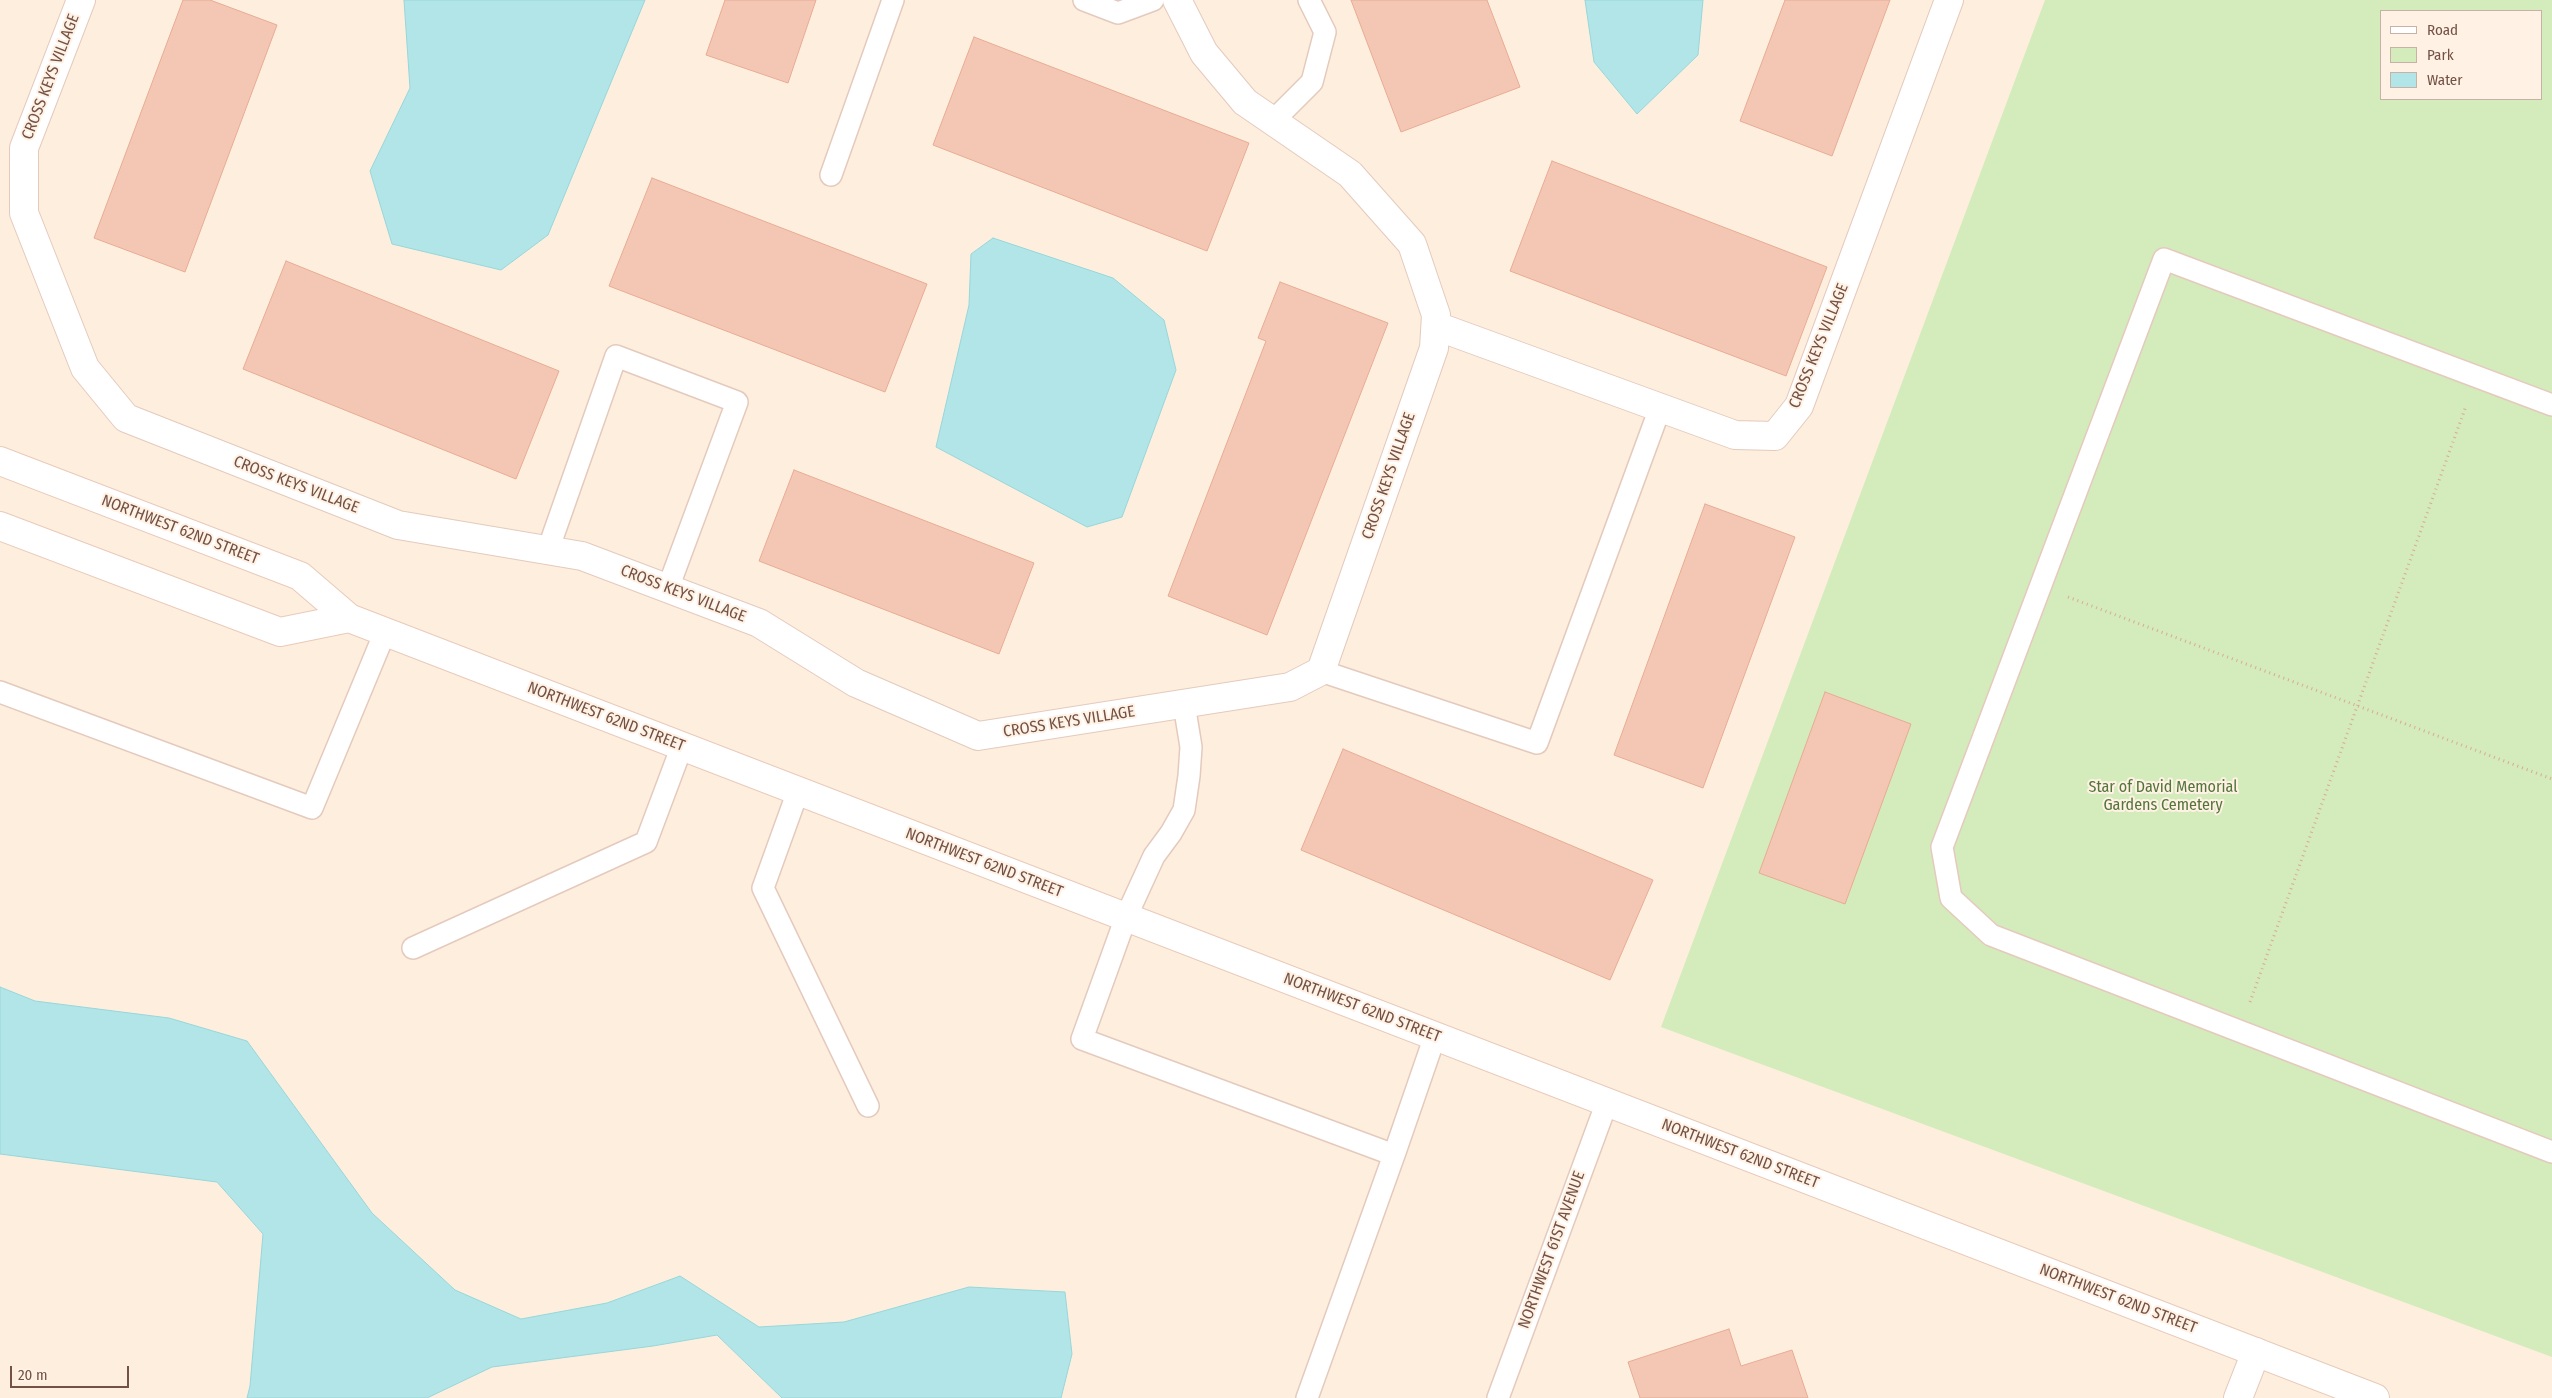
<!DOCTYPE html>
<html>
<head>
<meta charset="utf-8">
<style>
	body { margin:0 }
	#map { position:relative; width:2552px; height:1398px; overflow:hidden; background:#feeede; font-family:"Fira Sans Condensed",sans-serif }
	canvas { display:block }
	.legend { position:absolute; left:2380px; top:10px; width:162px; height:90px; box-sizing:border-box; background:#fff2e5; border:1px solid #c7b2a5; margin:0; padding:6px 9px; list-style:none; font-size:15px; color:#745145 }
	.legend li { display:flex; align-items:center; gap:10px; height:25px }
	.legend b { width:25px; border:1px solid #c7b2a5 }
	.scale { position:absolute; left:10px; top:1366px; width:119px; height:22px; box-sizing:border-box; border:2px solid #745145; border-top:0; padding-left:6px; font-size:15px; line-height:18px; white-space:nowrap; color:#745145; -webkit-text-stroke:4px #fff2e5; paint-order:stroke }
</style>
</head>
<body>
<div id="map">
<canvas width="2552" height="1398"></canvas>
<ul class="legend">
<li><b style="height:6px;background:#fff"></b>Road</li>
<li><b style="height:14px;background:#d4ebbc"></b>Park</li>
<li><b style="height:14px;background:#b2e5e7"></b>Water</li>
</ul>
<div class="scale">20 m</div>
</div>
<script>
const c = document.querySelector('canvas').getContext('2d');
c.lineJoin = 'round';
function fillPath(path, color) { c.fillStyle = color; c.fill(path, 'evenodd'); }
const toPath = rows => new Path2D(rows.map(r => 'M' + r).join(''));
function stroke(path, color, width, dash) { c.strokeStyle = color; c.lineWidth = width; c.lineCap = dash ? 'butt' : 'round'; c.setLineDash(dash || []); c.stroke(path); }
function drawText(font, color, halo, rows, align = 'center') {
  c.font = font + ' "Fira Sans Condensed",sans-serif'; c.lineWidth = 4; c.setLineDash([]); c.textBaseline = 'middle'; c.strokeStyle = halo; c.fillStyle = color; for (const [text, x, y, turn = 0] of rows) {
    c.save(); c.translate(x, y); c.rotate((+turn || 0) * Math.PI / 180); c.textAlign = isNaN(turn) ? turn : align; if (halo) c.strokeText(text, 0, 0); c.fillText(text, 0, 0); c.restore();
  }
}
const green = toPath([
	[2045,0,2552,0,2552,1357,1661,1027],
	[2381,11,2541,11,2541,99,2381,99]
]);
const water = toPath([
	[404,0,645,0,548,235,501,270,392,244,370,171,410,88,404,0],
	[1585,0,1703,0,1698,55,1637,114,1594,62,1585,0],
	[993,238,1113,278,1164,320,1176,370,1122,517,1087,527,936,447,969,305,971,254,993,238],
	[0,987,35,1001,169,1018,247,1041,372,1213,455,1290,521,1319,607,1303,680,1276,759,1327,844,1322,969,1287,1065,1292,1072,1354,1061,1398,782,1398,717,1335,653,1346,492,1367,427,1398,247,1398,250,1386,263,1234,217,1182,0,1154,0,987]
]);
const building = toPath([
	[183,0,210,0,277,25,185,272,94,238,183,0],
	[725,0,816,0,788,83,706,55,725,0],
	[1351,0,1487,0,1520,87,1401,132,1351,0],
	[1785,0,1890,0,1832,156,1740,121,1785,0],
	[974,37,1249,143,1207,251,933,145,974,37],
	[1552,161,1827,267,1786,376,1510,271,1552,161],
	[652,178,927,284,885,392,609,286,652,178],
	[286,261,559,371,516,479,243,369,286,261],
	[1280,282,1388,323,1267,635,1168,596,1266,341,1258,338,1280,282],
	[794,470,1034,563,999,654,759,561,794,470],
	[1705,504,1795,537,1703,788,1614,755,1705,504],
	[1825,692,1911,724,1845,904,1759,873,1825,692],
	[1343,749,1653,880,1610,980,1301,850,1343,749],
	[1729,1329,1741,1366,1792,1350,1808,1398,1640,1398,1628,1362,1729,1329]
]);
const path = toPath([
	[2068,597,2552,779],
	[2250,1002,2466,406]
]);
const lane = toPath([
	[1084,0,1118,13,1153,0],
	[1273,121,1312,82,1325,32,1309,0],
	[831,175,893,0],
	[2552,405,2164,259,1942,847,1951,898,1991,935,2552,1152],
	[548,550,616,356,737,402,668,588],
	[1321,671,1537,743,1660,408],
	[0,692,312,808,385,632],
	[1184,704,1191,747,1189,776,1184,810,1171,833,1154,856,1126,917,1082,1039,1394,1155,1307,1398],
	[798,791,763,888,868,1106],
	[413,948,646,842,682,746],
	[1394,1155,1435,1036],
	[1498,1398,1607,1102]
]);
const street = toPath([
	[81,0,24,148,24,213,85,368,126,418,398,525,582,556,759,623,856,683,978,736,1290,687,1321,671,1434,348,1436,315,1412,244,1350,174,1245,102,1204,53,1177,0],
	[1436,326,1735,435,1775,436,1799,406,1949,0],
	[2238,1398,2256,1352]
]);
const secondary = toPath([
	[0,461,300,576,349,618,2375,1398],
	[0,526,280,632,349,618]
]);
const streetNames = [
	["CROSS KEYS VILLAGE",51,77,-69],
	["CROSS KEYS VILLAGE",1819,346,-68],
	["CROSS KEYS VILLAGE",1389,476,-71],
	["CROSS KEYS VILLAGE",296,485,21],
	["NORTHWEST 62ND STREET",180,530,21],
	["CROSS KEYS VILLAGE",683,594,21],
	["NORTHWEST 62ND STREET",606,717,21],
	["CROSS KEYS VILLAGE",1069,722,-9],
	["NORTHWEST 62ND STREET",984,863,21],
	["NORTHWEST 62ND STREET",1362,1008,21],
	["NORTHWEST 62ND STREET",1740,1154,21],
	["NORTHWEST 61ST AVENUE",1552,1250,-70],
	["NORTHWEST 62ND STREET",2118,1299,21]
];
const parkNames = [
	["Star of David Memorial",2163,788],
	["Gardens Cemetery",2163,806]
];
fillPath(green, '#d4ebbc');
fillPath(water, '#b2e5e7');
stroke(water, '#97d6da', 1);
fillPath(building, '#f4c7b4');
stroke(building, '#e8ab93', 1);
stroke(lane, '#e4cabd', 24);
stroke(street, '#e4cabd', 30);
stroke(secondary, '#e9cab9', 30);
stroke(path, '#d9aa97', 3, [1, 4]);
stroke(lane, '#fff', 21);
stroke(street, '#fff', 28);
stroke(secondary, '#fff', 28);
drawText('16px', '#745145', '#fff2e5', streetNames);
drawText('16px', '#52753a', '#fff2e5', parkNames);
</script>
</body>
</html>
